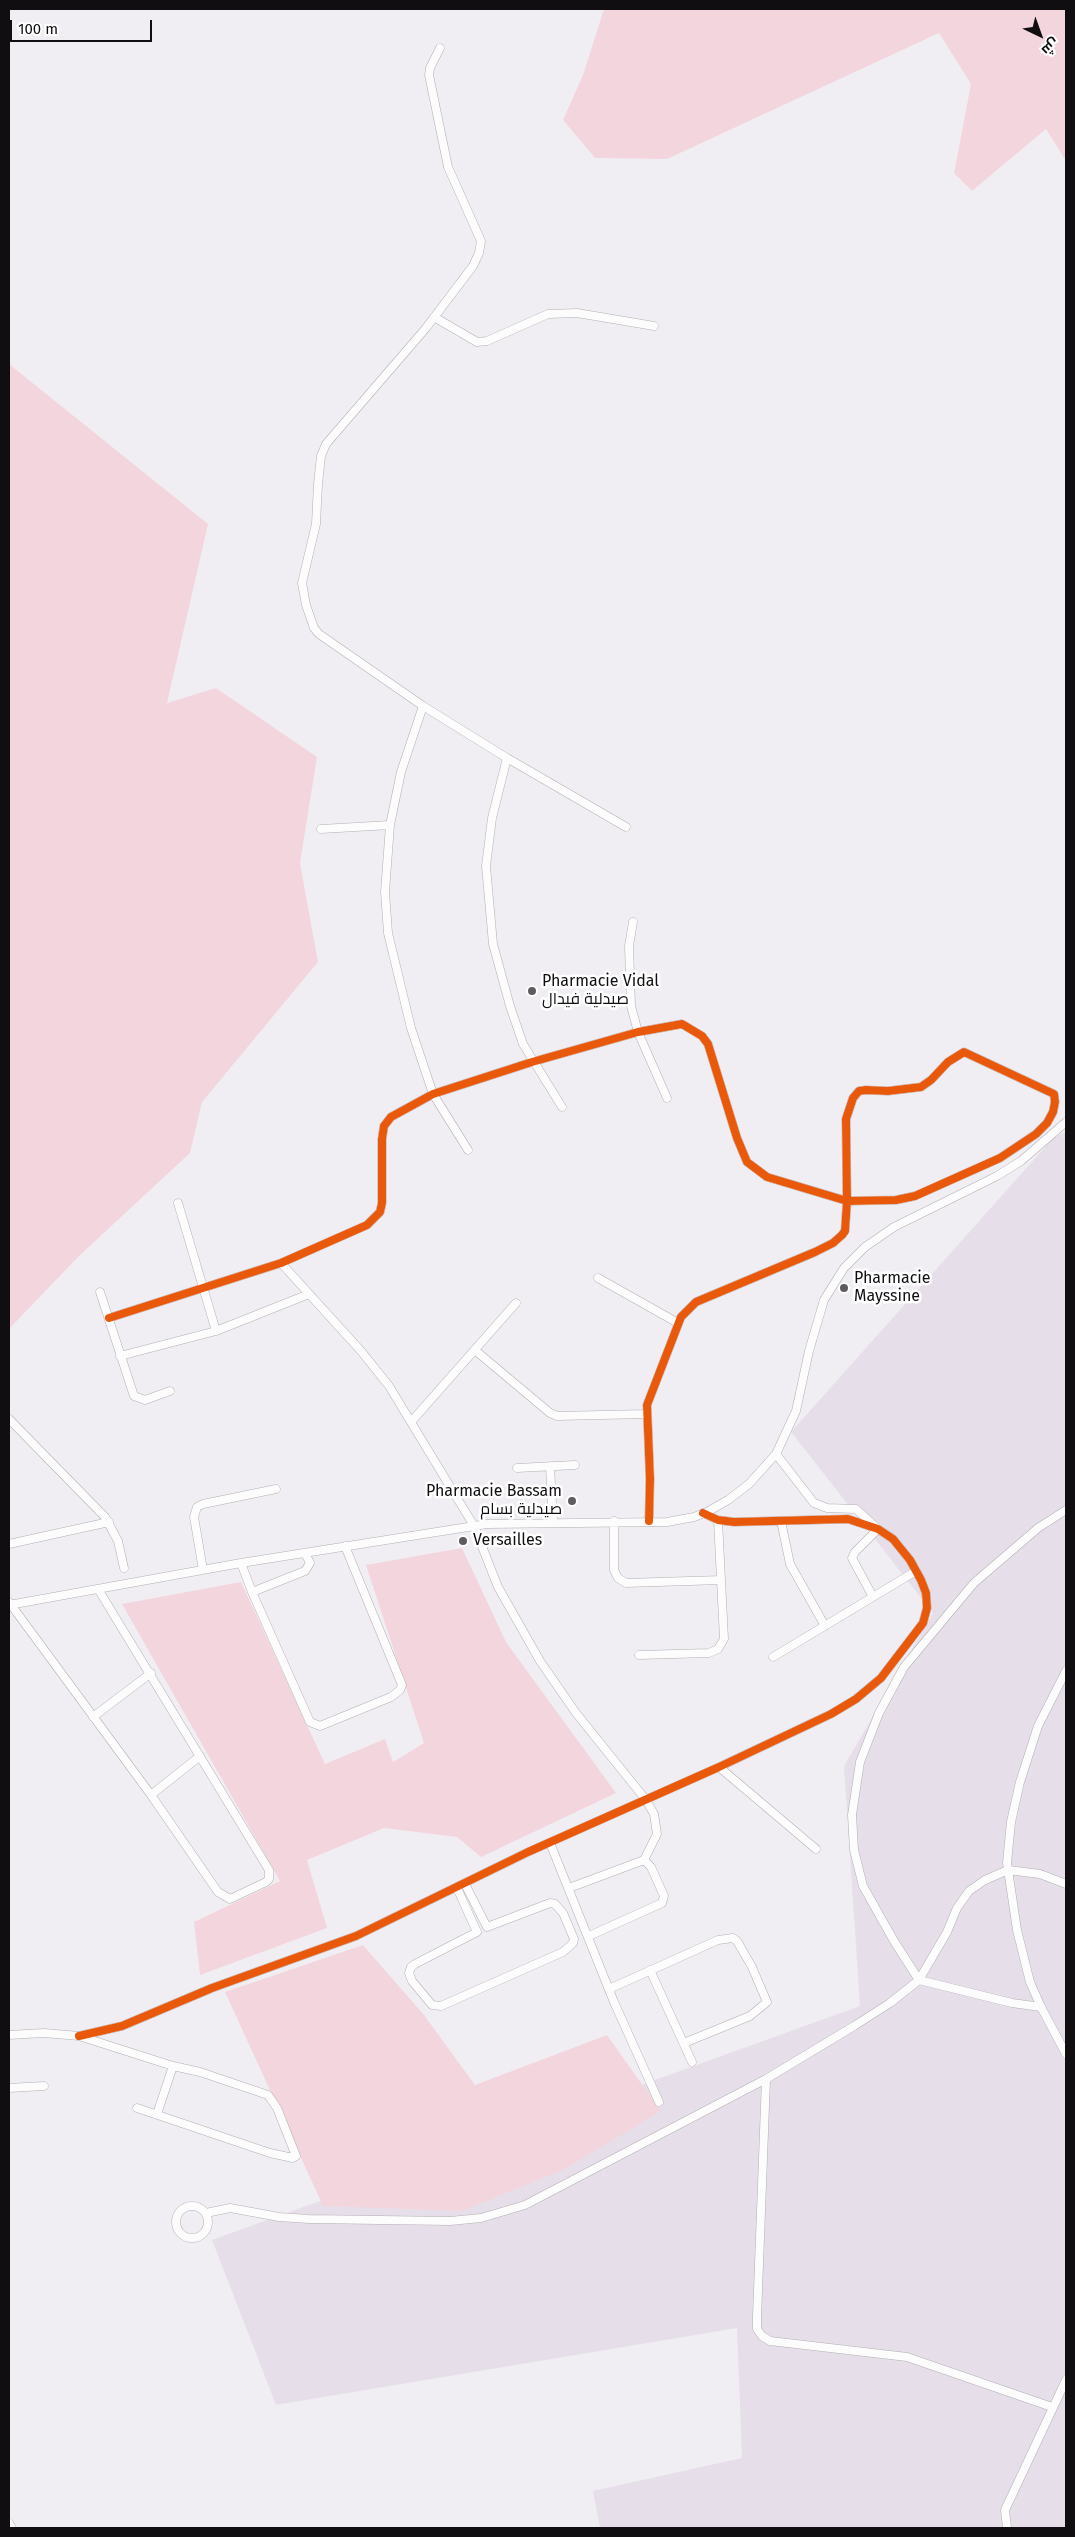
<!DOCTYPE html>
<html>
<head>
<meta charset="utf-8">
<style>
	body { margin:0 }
	#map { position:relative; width:1075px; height:2537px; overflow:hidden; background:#f1eef3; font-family:"Fira Sans",Cairo,sans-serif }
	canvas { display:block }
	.frame { position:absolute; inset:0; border:10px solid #100e11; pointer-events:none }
	.north { position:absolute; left:1015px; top:10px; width:50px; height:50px; -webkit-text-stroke:4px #fff; paint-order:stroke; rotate:138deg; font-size:14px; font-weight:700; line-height:20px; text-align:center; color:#100e11 }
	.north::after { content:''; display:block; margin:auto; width:18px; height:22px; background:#100e11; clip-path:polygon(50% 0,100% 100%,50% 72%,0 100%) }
	.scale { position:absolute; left:10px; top:20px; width:142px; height:22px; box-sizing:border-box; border:2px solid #100e11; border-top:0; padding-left:6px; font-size:15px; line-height:18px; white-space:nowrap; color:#100e11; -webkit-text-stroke:4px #fff; paint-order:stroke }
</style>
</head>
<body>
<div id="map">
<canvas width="1075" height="2537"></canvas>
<div class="frame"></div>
<div class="north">ش</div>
<div class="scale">100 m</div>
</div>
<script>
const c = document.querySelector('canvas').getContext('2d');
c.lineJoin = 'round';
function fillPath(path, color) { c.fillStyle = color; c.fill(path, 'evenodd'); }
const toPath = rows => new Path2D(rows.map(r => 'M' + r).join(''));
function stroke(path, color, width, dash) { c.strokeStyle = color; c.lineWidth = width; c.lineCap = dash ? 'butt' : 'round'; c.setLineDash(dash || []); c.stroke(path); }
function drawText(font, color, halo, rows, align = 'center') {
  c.font = font + ' "Fira Sans",Cairo,sans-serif'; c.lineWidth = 5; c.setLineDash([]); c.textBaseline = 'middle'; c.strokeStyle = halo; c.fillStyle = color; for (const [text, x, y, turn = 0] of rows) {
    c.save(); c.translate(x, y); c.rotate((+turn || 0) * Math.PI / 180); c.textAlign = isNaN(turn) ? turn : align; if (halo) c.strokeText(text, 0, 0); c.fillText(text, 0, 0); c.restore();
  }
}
const built = toPath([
	[1066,1132,1066,2528,600,2528,593,2491,742,2458,737,2328,276,2405,212,2240,860,2006,844,1766,933,1613,791,1432,1054,1137]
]);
const green = toPath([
	[604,9,1066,9,1066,161,1046,129,972,191,954,173,971,84,939,33,667,159,595,158,563,120,583,75],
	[9,364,208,524,167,703,216,688,317,757,300,863,318,962,202,1102,190,1153,79,1256,9,1329],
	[462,1548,506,1642,616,1793,481,1857,457,1837,384,1828,307,1860,327,1928,200,1975,194,1922,280,1881,122,1604,241,1582,325,1764,385,1739,393,1762,424,1743,366,1565],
	[363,1945,424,2015,475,2085,607,2035,661,2111,563,2170,462,2211,323,2206,225,1992]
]);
const street = toPath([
	[440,48,430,68,429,75,448,167,481,241,479,253,473,266,426,328,326,444,321,456,318,484,316,524,302,583,306,605,314,628,319,634,423,706,507,758,626,827],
	[434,317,477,342,487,341,548,314,577,313,654,326],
	[423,706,401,772,390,825,385,892,388,933,411,1028,433,1094,468,1150],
	[507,758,492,818,486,866,493,944,510,1006,523,1044,562,1107],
	[321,829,390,825],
	[633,922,629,946,631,1006,638,1032,667,1098],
	[178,1203,216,1331],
	[281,1263,361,1351,389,1386,474,1526,498,1587,540,1661,576,1713,646,1800,654,1814,657,1834,644,1860],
	[598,1278,678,1323],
	[100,1292,134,1396,145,1400,170,1391],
	[109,1318,281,1263,367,1225,380,1212,382,1203,382,1139,384,1126,391,1117,433,1094,532,1062,638,1032,682,1024,702,1036,708,1044,737,1138,747,1162,767,1177,847,1201,896,1200,915,1196,1000,1158,1036,1134,1047,1123,1053,1112,1055,1102,1054,1094,964,1052,948,1062,931,1080,921,1087,888,1091,866,1090,859,1091,853,1098,846,1119,847,1201,845,1231,842,1235,833,1243,815,1252,696,1302,681,1317,647,1405,650,1479,649,1521],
	[476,1351,550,1413,557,1416,646,1414],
	[120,1356,216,1331,309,1294],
	[9,1419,105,1517,118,1541,124,1568],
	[411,1422,516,1303],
	[776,1454,814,1503,827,1508,856,1509,878,1529,855,1552,852,1558,873,1597],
	[550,1466,553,1523],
	[517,1468,575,1465],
	[1066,1510,1038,1528,974,1583,904,1667,879,1713,860,1762,852,1815,854,1850,863,1886,894,1941,919,1980,947,1932,957,1908,969,1891,985,1880,1008,1870,1040,1874,1066,1884],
	[614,1521,614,1570,618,1578,626,1583,721,1580,718,1520],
	[781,1521,790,1564,825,1626],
	[9,1544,109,1522],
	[241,1563,252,1592,310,1722,320,1726,391,1697,400,1690,402,1685,345,1546],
	[203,1570,194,1517,197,1507,203,1504,276,1489],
	[252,1592,305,1571,310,1563,305,1553],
	[9,1602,151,1795,218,1892,230,1899,266,1882,269,1879,269,1870,98,1589],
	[9,1605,241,1563,487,1524,667,1522,694,1517,707,1512,728,1500,749,1484,776,1454,796,1411,809,1351,824,1300,844,1268,865,1247,894,1227,997,1176,1021,1161,1066,1122],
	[639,1655,709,1653,718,1649,724,1639,721,1580],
	[773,1657,916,1571],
	[1066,1671,1038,1726,1020,1782,1011,1822,1007,1863,1017,1930,1030,1982,1041,2007,1066,2054],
	[93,1717,151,1673],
	[719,1767,816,1849],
	[151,1795,200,1756],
	[550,1843,614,2002,659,2102],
	[457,1888,477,1932,415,1964,411,1967,409,1973,412,1981,432,2005,441,2006,563,1952,573,1943,574,1939,563,1913,555,1904,550,1903,487,1927,465,1884],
	[569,1888,644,1860,651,1867,664,1896,662,1903,589,1936],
	[650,1970,692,2062],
	[609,1989,718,1940,733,1938,737,1941,752,1967,767,2002,750,2016,684,2043],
	[9,2035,44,2033,79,2036,173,2066,200,2072,268,2095,277,2108,296,2156,293,2158,270,2153,137,2108],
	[79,2036,122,2026,212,1988,356,1936,528,1852,719,1767,831,1714,856,1699,881,1678,923,1623,927,1608,926,1593,921,1580,910,1560,893,1539,878,1529,848,1519,734,1522,718,1520,703,1513],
	[766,2079,757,2317,757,2329,762,2336,770,2341,907,2357,1052,2407],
	[9,2088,44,2086],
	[157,2114,173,2066],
	'176 2222a16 16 0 1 1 32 0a16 16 0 1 1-32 0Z',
	[206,2213,230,2208,279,2217,309,2219,450,2221,481,2218,525,2205,766,2079,854,2026,890,2003,919,1980,1012,2003,1041,2007],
	[9,2523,12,2528],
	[1007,2528,1005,2510,1066,2380]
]);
const cycleway = toPath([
	[109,1318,281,1263,367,1225,380,1212,382,1203,382,1139,384,1126,391,1117,433,1094,532,1062,638,1032,682,1024,702,1036,708,1044,737,1138,747,1162,767,1177,847,1201,896,1200,915,1196,1000,1158,1036,1134,1047,1123,1053,1112,1055,1102,1054,1094,964,1052,948,1062,931,1080,921,1087,888,1091,866,1090,859,1091,853,1098,846,1119,847,1201,845,1231,842,1235,833,1243,815,1252,696,1302,681,1317,647,1405,650,1479,649,1521],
	[79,2036,122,2026,212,1988,356,1936,528,1852,719,1767,831,1714,856,1699,881,1678,923,1623,927,1608,926,1593,921,1580,910,1560,893,1539,878,1529,848,1519,734,1522,718,1520,703,1513]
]);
const markers = [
	[532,991,5,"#5f5c60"],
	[844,1288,5,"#5f5c60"],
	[572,1501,5,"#5f5c60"],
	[463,1541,5,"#5f5c60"]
];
const poiNames = [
	["Pharmacie Vidal",542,982],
	["صيدلية فيدال",542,1000],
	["Pharmacie",854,1279],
	["Mayssine",854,1297],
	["Pharmacie Bassam",562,1492,"right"],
	["صيدلية بسام",562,1510,"right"],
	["Versailles",473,1541]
];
fillPath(built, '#e6dfea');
fillPath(green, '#f3d6dd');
stroke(street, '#b2afb3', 9);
stroke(street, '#fdfcfd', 8);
stroke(cycleway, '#e8590c', 8);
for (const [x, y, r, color] of markers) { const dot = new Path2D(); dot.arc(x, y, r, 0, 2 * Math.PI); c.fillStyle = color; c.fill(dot); stroke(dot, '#fff', 2); }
drawText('16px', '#100e11', '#fff', poiNames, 'left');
</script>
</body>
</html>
